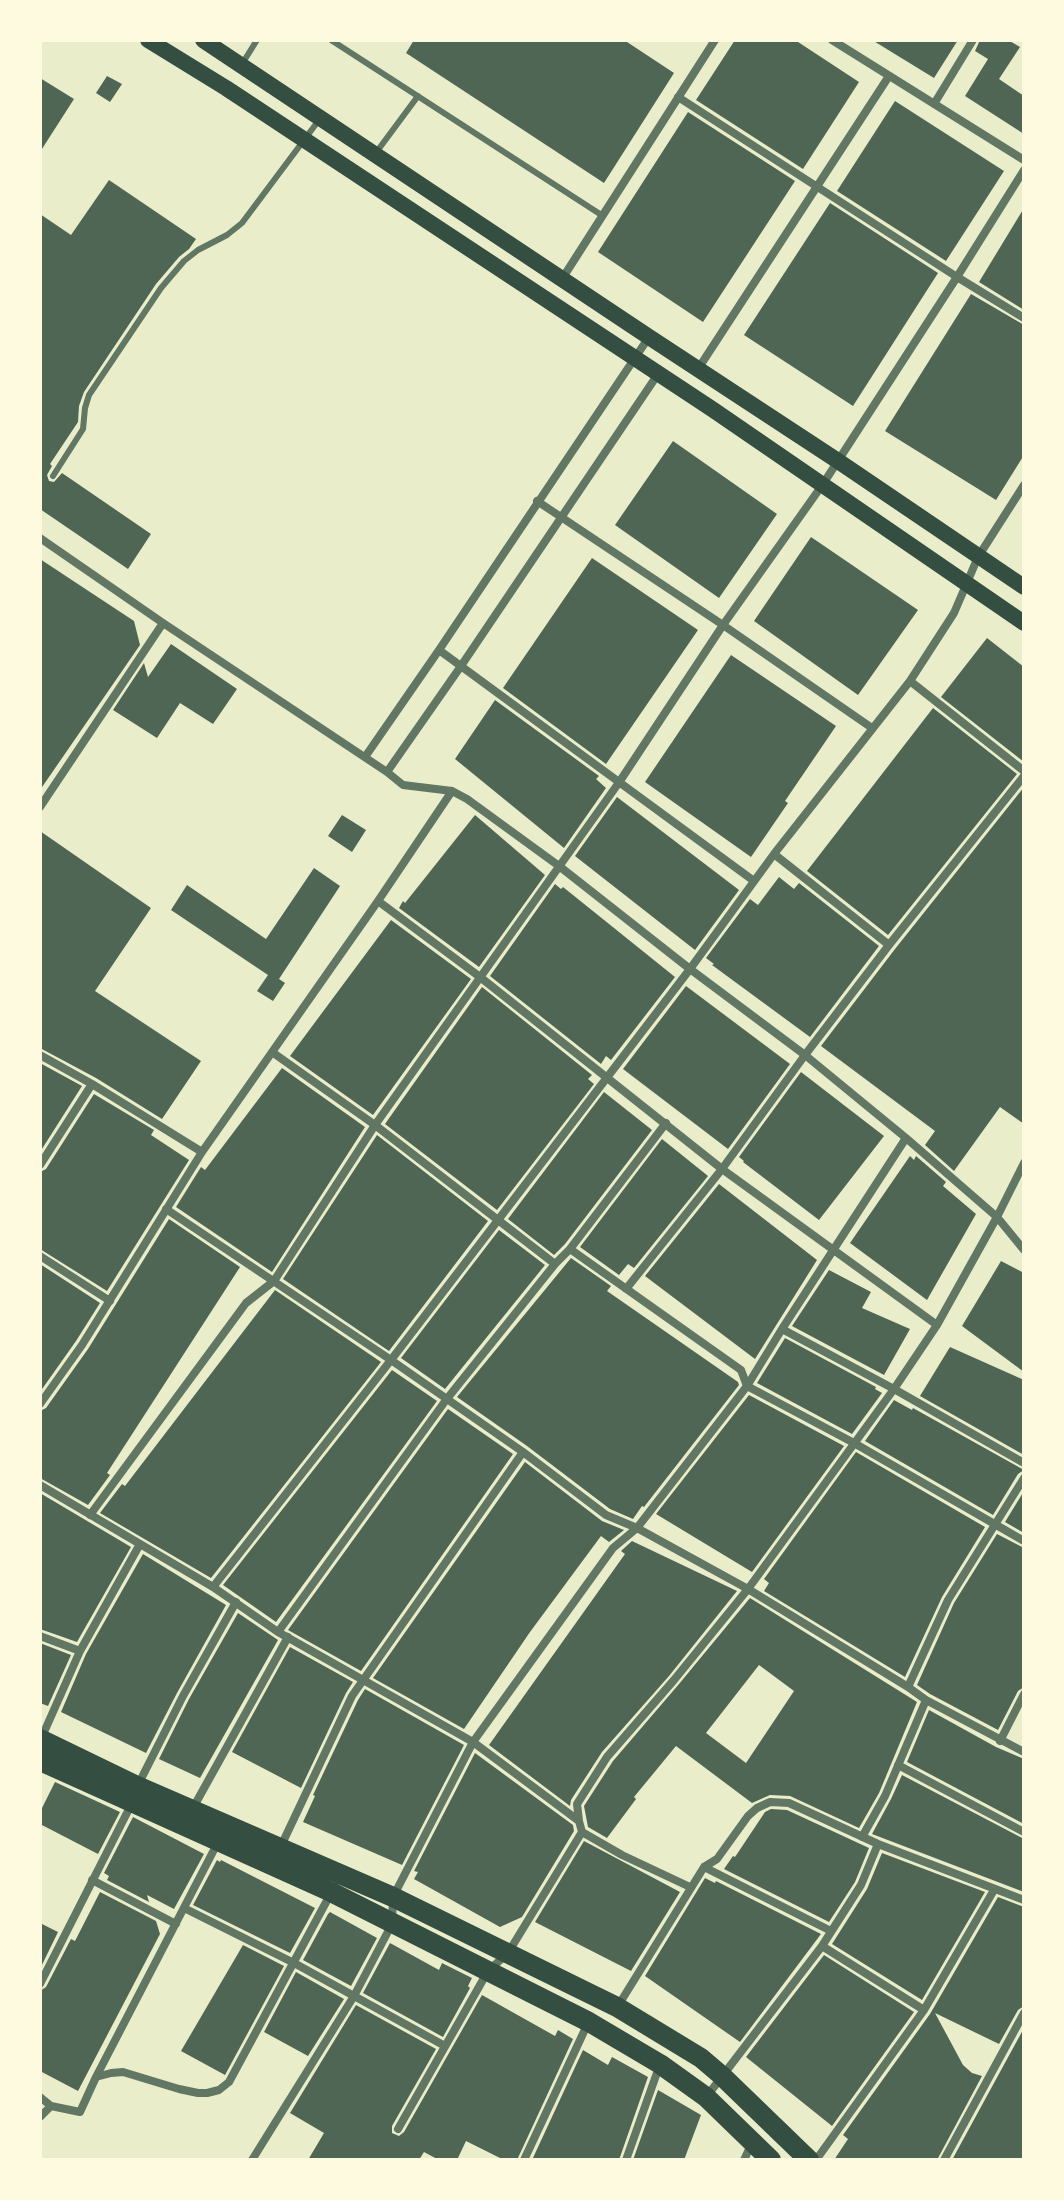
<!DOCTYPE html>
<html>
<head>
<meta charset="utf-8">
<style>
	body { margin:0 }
	#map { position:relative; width:1064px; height:2200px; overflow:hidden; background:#e9edc9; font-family:"Playfair Display",serif }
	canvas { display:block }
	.frame { position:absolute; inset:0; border:42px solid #fefae0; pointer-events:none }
</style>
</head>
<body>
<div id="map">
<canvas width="1064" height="2200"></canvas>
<div class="frame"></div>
</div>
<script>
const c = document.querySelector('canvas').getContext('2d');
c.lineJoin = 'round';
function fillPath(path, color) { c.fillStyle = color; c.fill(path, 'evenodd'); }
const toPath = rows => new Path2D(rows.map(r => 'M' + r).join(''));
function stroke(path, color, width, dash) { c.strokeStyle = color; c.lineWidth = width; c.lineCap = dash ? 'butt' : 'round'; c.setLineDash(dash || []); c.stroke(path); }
const building = toPath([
	[414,40,624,40,674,73,604,183,406,53],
	[735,40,795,40,859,82,803,169,696,100],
	[872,40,958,40,934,78],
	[980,40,1008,40,1020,47,999,79,1024,96,1024,134,965,96,988,59,975,51],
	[107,76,122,84,110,102,96,93],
	[40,78,74,99,40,152],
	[895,101,1004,171,946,261,837,191],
	[688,112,795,181,703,322,598,252],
	[109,180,196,239,189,249,179,257,156,284,84,392,79,406,78,422,50,464,52,466,47,475,49,481,54,482,62,473,151,534,128,569,40,509,40,214,71,235],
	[830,203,938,273,853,406,744,335],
	[1024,208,1024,310,979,282],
	[971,294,1024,325,1024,455,996,500,885,431],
	[673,441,777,514,719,598,615,525],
	[811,537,918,610,858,695,754,621],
	[592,558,698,630,606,764,503,688],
	[40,559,134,621,140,645,40,790],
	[987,638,1024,667,1024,762,941,697],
	[171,644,237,689,213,724,180,703,157,738,113,710,144,663,148,677],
	[731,655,836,726,785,801,788,803,751,857,645,782],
	[495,700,599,776,596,779,606,788,564,848,455,759],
	[933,708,1017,774,888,935,807,871],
	[1024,787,1024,1124,1000,1107,954,1171,925,1145,935,1131,821,1046,895,949],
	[617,797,739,890,695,950,575,856],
	[342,815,366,830,352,852,328,836],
	[475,815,545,875,479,967,399,908,403,901,405,903],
	[40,831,151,908,95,991,201,1061,162,1119,96,1078,40,1048],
	[314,868,340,886,279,979,285,983,273,1001,257,991,268,975,171,910,187,885,266,939],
	[779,877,794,889,799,883,879,946,810,1037,712,965,714,964,706,958,750,899,758,905],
	[555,884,561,889,563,887,675,977,611,1060,606,1056,601,1064,490,976],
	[391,920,471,979,373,1115,290,1056],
	[686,986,790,1064,728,1149,623,1069],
	[482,987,592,1075,588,1079,594,1084,497,1210,385,1124],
	[40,1063,82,1086,40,1152],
	[282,1068,365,1127,272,1272,176,1207,201,1167,205,1170],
	[801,1072,884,1136,819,1220,743,1162,744,1161,739,1157],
	[604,1092,652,1130,565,1244,554,1255,508,1219],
	[94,1094,154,1130,151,1135,189,1160,107,1291,40,1249,40,1172,46,1169],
	[377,1135,488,1221,389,1351,283,1279],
	[662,1139,708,1176,634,1268,628,1264,619,1275,580,1247],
	[910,1156,914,1160,916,1156,946,1182,943,1186,976,1214,927,1300,850,1243],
	[719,1184,817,1260,755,1359,645,1276],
	[169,1219,240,1267,107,1473,110,1475,88,1505,40,1478,40,1411,46,1408,88,1349],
	[499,1230,545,1265,445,1389,401,1358],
	[571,1258,611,1286,607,1291,738,1382,739,1385,644,1507,642,1506,633,1519,610,1509,527,1446,457,1397],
	[1001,1261,1024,1273,1024,1372,962,1326],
	[40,1264,100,1303,76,1341,40,1392],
	[829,1270,871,1292,862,1308,910,1329,884,1375,792,1326],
	[275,1290,381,1362,211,1578,100,1513,122,1484,125,1486],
	[785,1338,876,1387,875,1389,882,1393,852,1434,757,1383],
	[950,1347,1024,1380,1024,1455,920,1396],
	[392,1370,437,1401,276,1622,223,1585],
	[749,1395,844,1446,752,1572,656,1514],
	[894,1400,912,1410,913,1408,1024,1470,1018,1474,993,1515,865,1441],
	[448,1409,513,1454,361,1671,288,1630],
	[856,1452,985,1527,942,1597,905,1677,764,1591,769,1583,764,1579],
	[525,1462,602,1521,624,1530,609,1542,601,1536,530,1632,464,1729,373,1678],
	[1024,1491,1024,1533,1005,1522],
	[40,1493,131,1547,77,1642,40,1629],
	[997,1534,1024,1548,1024,1687,1018,1691,998,1730,930,1694,917,1685,954,1603],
	[632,1541,737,1591,669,1676,602,1752,571,1800,570,1806,489,1745,625,1554,621,1551],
	[143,1554,226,1605,177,1693,146,1753,61,1712,86,1654],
	[750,1598,917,1702,879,1793,859,1828,790,1796,770,1795,752,1803,676,1746,634,1797,636,1799,607,1838,588,1827,584,1806,613,1761,679,1684],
	[759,1665,794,1691,746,1763,706,1733],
	[238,1613,278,1640,200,1778,159,1759,189,1699],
	[40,1643,71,1655,48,1706,40,1703],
	[290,1647,353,1682,346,1693,301,1788,232,1752],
	[365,1689,464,1745,402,1865,303,1822,315,1796,313,1795,358,1700],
	[929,1710,996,1747,1024,1759,1024,1824,907,1762],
	[475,1753,573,1825,574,1831,522,1917,500,1927,414,1879,418,1872,414,1871],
	[902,1775,1024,1839,1024,1892,872,1834,891,1799],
	[55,1782,120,1812,98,1854,40,1824,40,1812],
	[771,1809,787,1810,869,1848,855,1882,829,1922,724,1869,733,1856,735,1857,765,1812],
	[133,1817,204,1854,174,1909,147,1895,149,1902,107,1880,109,1876,104,1873],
	[584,1841,680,1892,631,1971,535,1922],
	[882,1853,985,1892,922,2000,832,1944,867,1889],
	[217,1860,220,1862,221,1860,315,1908,290,1953,193,1905],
	[705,1878,715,1883,716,1881,821,1934,740,2042,645,1976],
	[100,1892,156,1921,160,1934,78,2091,40,2071,40,1991,46,1987,71,1939,75,1941],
	[998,1897,1024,1907,1024,2006,1018,2010,999,2044,935,2013,963,2065,972,2073,982,2076,937,2160,834,2160,848,2139,843,2135,930,2014],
	[330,1912,377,1938,351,1986,303,1960,328,1914],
	[40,1923,58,1932,40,1969],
	[390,1943,439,1970,442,1963,472,1978,468,1986,470,1988,443,2037,363,1993],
	[243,1945,284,1966,225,2075,181,2051],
	[824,1955,914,2012,832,2126,746,2057],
	[296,1972,344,1999,308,2056,264,2032],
	[482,1995,555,2036,558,2030,573,2039,517,2160,504,2160,466,2141,457,2160,439,2160,424,2152,419,2160,308,2160,324,2133,290,2113,356,2005,436,2049,392,2126,392,2133,399,2136,404,2132],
	[1024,2028,1024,2160,952,2160],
	[583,2050,608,2065,612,2057,648,2077,619,2160,532,2160],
	[658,2090,701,2115,684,2160,633,2160]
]);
const service = toPath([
	[331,40,603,216],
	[242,64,257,40],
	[375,154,418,96],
	[53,476,83,429,85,408,89,395,161,288,184,261,198,250,227,235,242,223,319,120]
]);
const minor = toPath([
	[832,40,1024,160],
	[678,97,957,277,1024,318],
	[934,104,973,40],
	[562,279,715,40],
	[698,369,889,76],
	[537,501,723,625,872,728],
	[40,538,163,623,387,772,403,785,452,791],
	[439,650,754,881],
	[910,681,1024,771],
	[365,757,439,650,649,337],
	[387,772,461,666,658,374],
	[40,807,163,623],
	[774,854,889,945],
	[378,901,480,977,722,1169,937,1325],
	[272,1052,375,1125,555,1264],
	[40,1055,92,1084,202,1152],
	[40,1165,92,1084],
	[166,1209,391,1360,523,1452,606,1515,637,1528,748,1589,908,1687,926,1700,1024,1752],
	[570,1249,741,1370,747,1386,854,1443,1024,1541],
	[40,1256,110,1301],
	[626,1289,722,1169,805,1055,889,945,1024,776],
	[782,1329,894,1389,1024,1463],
	[40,1404,82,1345,202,1152,378,901,452,791,467,799,559,866,690,969,805,1055,906,1138,997,1217,1024,1250],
	[40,1485,213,1587,278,1632,473,1742,579,1821,582,1832,622,1855,690,1887],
	[90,1515,246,1303,274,1281,375,1125,620,781,723,625,823,484,957,277,1024,170],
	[213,1587,391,1360,690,969,774,854,910,681,954,613,978,557,1024,485],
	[278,1632,446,1400,555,1264,570,1249,666,1123],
	[40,1636,80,1651],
	[908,1687,948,1600,1024,1478],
	[41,1739,80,1651,140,1544],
	[1000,1741,1024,1694],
	[898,1765,1024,1832],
	[138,1785,183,1696,236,1602],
	[193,1808,288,1637],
	[579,1821,577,1804,607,1757,674,1680,748,1589,894,1389,937,1325,997,1217,1024,1163],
	[862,1837,885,1796,926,1700],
	[281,1846,352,1696,523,1452],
	[704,1867,831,1931],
	[92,1880,176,1924],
	[184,1908,294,1963,445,2046],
	[822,1946,924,2010],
	[40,1984,131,1805],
	[618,2006,704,1867,717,1859,748,1816,757,1808,770,1802,789,1803,878,1844,1024,1900],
	[96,2077,217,1844],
	[707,2096,822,1946,861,1885,878,1844],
	[40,2097,51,2106],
	[40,2117,51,2106,80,2112,96,2077,111,2073,123,2072,179,2089,198,2093,207,2093,219,2090,229,2082,331,1893],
	[398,2129,488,1971,508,1953,582,1832],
	[252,2160,354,1996,392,1924,393,1897,473,1742,613,1548,637,1528,747,1386,782,1329,906,1138],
	[524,2160,588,2023],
	[626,2160,659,2067],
	[744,2160,752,2143],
	[816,2160,924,2010,994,1890],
	[944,2160,1024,2013]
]);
const secondary = toPath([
	[148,40,226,88,712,409,1024,623],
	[203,40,649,337,838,461,1024,587]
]);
const primary = toPath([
	[40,1739,137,1786,393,1897,617,2007,701,2058,721,2075,809,2160],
	[40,1761,331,1892,589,2022,660,2064,706,2097,771,2160]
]);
fillPath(building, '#4f6655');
stroke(service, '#617663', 6);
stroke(minor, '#617663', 8);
stroke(secondary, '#344e41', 16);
stroke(primary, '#344e41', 20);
</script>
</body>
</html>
